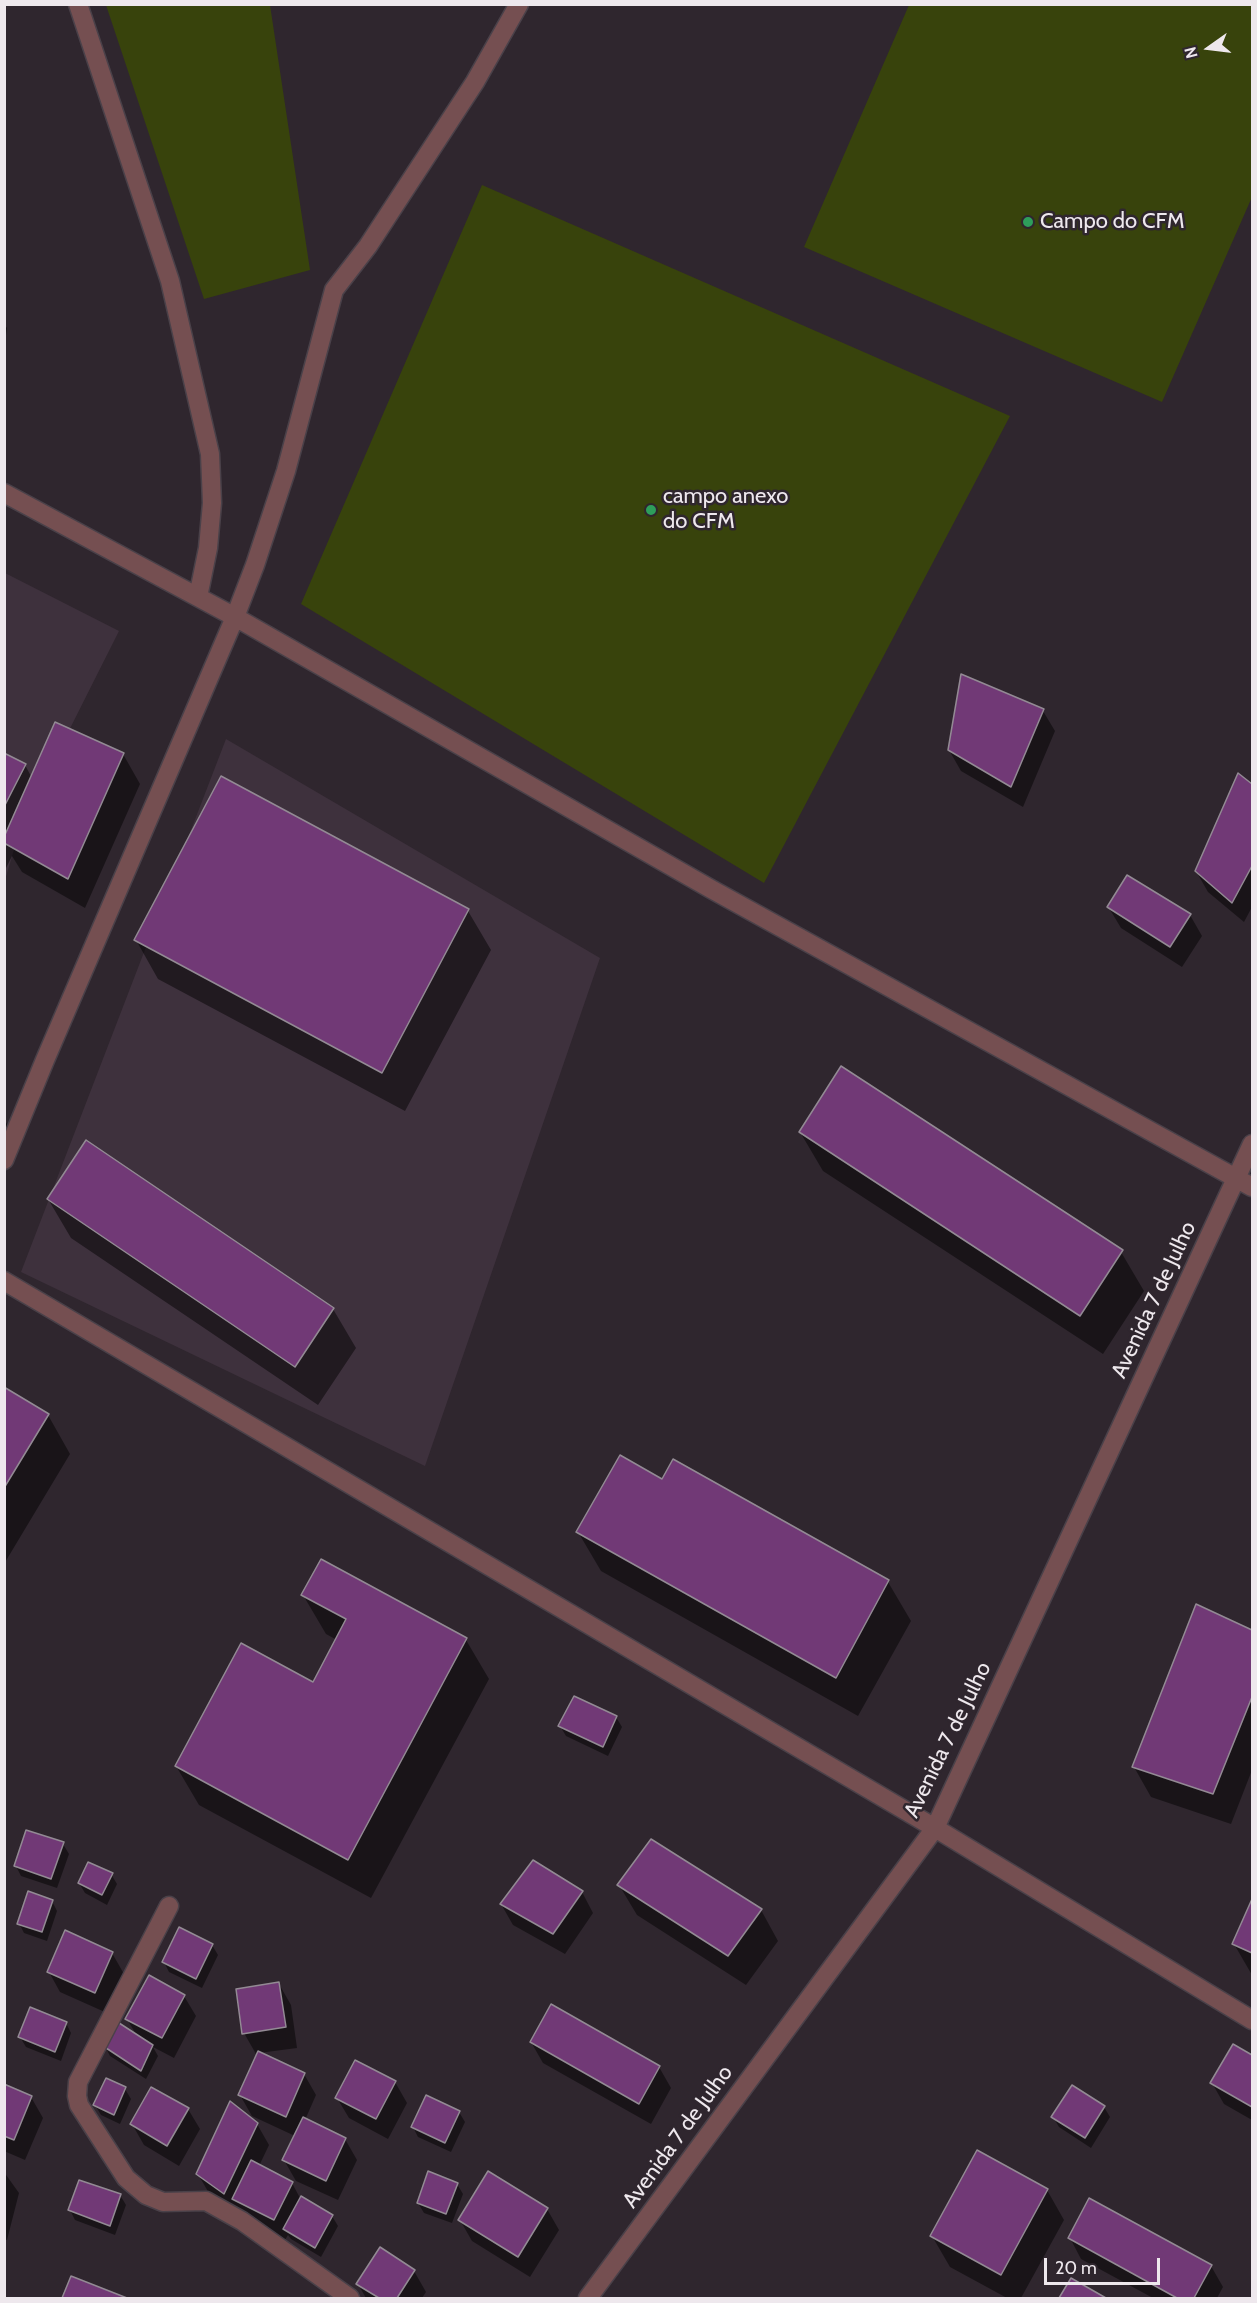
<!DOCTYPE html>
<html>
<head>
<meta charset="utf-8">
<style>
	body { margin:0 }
	#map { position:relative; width:1257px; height:2303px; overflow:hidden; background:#2f262e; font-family:Cabin,sans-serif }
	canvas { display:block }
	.frame { position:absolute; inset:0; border:6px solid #eee8ed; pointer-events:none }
	.north { position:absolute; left:1179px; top:18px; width:60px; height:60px; -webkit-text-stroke:4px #2f262e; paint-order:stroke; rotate:256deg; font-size:16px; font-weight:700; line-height:24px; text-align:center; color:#eee8ed }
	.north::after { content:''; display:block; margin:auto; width:21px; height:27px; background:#eee8ed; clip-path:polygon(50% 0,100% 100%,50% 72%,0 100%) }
	.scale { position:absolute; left:1044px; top:2258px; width:116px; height:27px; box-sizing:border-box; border:3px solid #eee8ed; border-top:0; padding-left:8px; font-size:18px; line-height:21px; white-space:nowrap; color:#eee8ed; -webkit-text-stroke:4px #2f262e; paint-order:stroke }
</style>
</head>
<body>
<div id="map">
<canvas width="1257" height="2303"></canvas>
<div class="frame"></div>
<div class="north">N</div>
<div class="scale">20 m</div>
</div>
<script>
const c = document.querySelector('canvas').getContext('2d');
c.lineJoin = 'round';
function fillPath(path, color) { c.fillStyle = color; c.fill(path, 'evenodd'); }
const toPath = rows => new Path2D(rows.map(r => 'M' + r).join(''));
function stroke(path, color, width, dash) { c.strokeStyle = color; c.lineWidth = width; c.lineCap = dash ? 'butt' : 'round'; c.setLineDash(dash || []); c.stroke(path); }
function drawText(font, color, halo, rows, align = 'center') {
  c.font = font + ' Cabin,sans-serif'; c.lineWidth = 5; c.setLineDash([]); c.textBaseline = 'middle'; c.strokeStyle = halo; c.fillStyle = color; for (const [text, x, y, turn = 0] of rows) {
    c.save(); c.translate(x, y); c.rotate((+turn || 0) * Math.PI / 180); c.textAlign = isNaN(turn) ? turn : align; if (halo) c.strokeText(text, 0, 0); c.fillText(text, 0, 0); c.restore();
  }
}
const built = toPath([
	[5,573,119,631,21,826,5,880],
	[226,739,600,958,425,1466,21,1272]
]);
const green = toPath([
	[106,5,270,5,310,270,204,299],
	[909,5,1252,5,1252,197,1162,402,804,247],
	[482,185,1010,416,764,883,301,604]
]);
const shadow = toPath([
	[4,324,7,328,4,349],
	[1043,711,1055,731,1023,807,961,771,949,750],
	[4,754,25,765,32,778,123,754,140,784,85,908,22,872,12,856,4,872],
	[1239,775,1252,785,1252,907,1244,922,1208,892,1196,871],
	[1109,908,1190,915,1202,936,1182,967,1121,928],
	[468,911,491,950,405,1111,158,979,136,940],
	[4,1119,9,1127,4,1135],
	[800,1132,1121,1252,1144,1291,1103,1354,823,1171],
	[48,1199,333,1309,356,1348,318,1405,71,1238],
	[4,1389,48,1415,70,1454,4,1564],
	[674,1461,888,1582,911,1621,858,1716,601,1571,578,1532,663,1481],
	[303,1595,466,1640,489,1679,371,1898,199,1805,176,1766,314,1684,337,1640,326,1634],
	[1196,1606,1252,1631,1252,1770,1231,1824,1151,1797,1134,1767],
	[616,1717,622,1727,608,1756,566,1736,560,1726],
	[63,1844,69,1854,57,1888,21,1876,16,1866],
	[111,1874,117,1884,107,1905,85,1893,79,1883],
	[619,1885,761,1910,778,1941,746,1985,637,1915],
	[582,1892,593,1913,565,1954,513,1925,501,1904],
	[52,1901,57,1911,47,1941,24,1933,19,1923],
	[1252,1903,1252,1975,1234,1944],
	[212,1945,218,1955,202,1988,169,1972,164,1962],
	[112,1953,124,1974,107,2013,60,1992,49,1972],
	[279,1984,291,2005,297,2048,259,2053,304,2074,316,2095,305,2120,345,2139,357,2160,338,2200,296,2181,284,2160,295,2136,252,2116,240,2095,259,2053,256,2054,244,2033],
	[184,1996,196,2016,174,2058,153,2047,158,2056,146,2079,110,2056,105,2046,137,2036,127,2019],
	[66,2023,71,2033,61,2061,26,2047,20,2037],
	[531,2042,659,2067,671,2088,651,2124,543,2063],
	[1233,2046,1252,2057,1252,2120,1224,2104,1212,2083],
	[106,2080,125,2089,131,2099,120,2124,101,2115,95,2105],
	[395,2082,407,2103,388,2139,349,2118,337,2098],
	[4,2086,31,2097,43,2118,25,2160,4,2151],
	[1072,2087,1104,2107,1110,2117,1091,2148,1059,2127,1053,2117],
	[427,2097,459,2112,465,2122,451,2152,418,2137,413,2127],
	[188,2109,200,2129,179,2166,144,2145,132,2124],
	[257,2124,269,2145,259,2166,292,2183,300,2198,332,2216,338,2226,321,2257,291,2239,288,2235,285,2240,245,2219,239,2208,236,2214,210,2195,198,2174],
	[4,2172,19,2193,7,2240,4,2239],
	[457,2184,463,2194,452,2223,424,2213,418,2203],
	[1047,2190,1064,2220,1021,2298,1007,2298,950,2267,932,2236],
	[120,2195,126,2205,115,2235,75,2220,70,2210],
	[547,2209,559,2230,530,2277,472,2241,460,2220],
	[1070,2238,1211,2266,1223,2287,1217,2298,1153,2298,1081,2259],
	[414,2271,426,2292,422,2298,366,2298,358,2284],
	[72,2278,123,2298,63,2298],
	[1071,2280,1103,2298,1061,2298]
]);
const building = toPath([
	[961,674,1044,709,1011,787,948,750,961,674],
	[55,722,124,753,68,879,4,843,4,837,55,722],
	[4,753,26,764,4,807,4,753],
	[1238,773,1252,784,1252,866,1232,903,1195,871,1238,773],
	[221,776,469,909,382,1073,134,940,221,776],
	[1127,875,1191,914,1170,947,1107,907,1127,875],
	[841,1066,1123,1250,1080,1316,799,1132,841,1066],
	[86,1140,334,1308,295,1367,47,1199,86,1140],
	[4,1387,49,1414,4,1488,4,1387],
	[620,1455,662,1479,673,1459,889,1580,836,1678,576,1532,620,1455],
	[321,1559,467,1638,348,1860,175,1766,241,1643,313,1682,346,1619,301,1595,321,1559],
	[1196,1604,1252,1630,1252,1697,1213,1794,1132,1767,1196,1604],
	[574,1696,617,1716,603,1747,558,1726,574,1696],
	[26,1830,64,1842,51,1879,14,1866,26,1830],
	[651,1839,762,1909,728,1956,617,1885,651,1839],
	[533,1860,583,1891,553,1934,500,1904,533,1860],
	[88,1862,113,1873,102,1895,78,1883,88,1862],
	[28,1891,53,1900,42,1932,17,1924,28,1891],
	[1252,1899,1252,1953,1232,1944,1252,1899],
	[179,1927,213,1944,196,1979,162,1962,179,1927],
	[65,1930,113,1952,95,1993,47,1972,65,1930],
	[149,1975,185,1995,162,2038,125,2019,149,1975],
	[279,1982,286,2027,242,2034,236,1989,279,1982],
	[551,2004,660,2066,639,2104,530,2042,551,2004],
	[30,2007,67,2022,55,2052,18,2037,30,2007],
	[116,2021,153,2045,141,2071,103,2046,116,2021],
	[1233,2044,1252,2055,1252,2107,1210,2083,1233,2044],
	[258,2051,305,2073,286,2117,238,2095,258,2051],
	[355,2060,396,2081,376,2119,335,2098,355,2060],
	[106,2078,126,2087,114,2115,93,2105,106,2078],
	[4,2084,32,2096,14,2140,4,2136,4,2084],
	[1072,2085,1105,2106,1085,2138,1051,2117,1072,2085],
	[151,2087,189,2108,167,2146,130,2124,151,2087],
	[426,2095,460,2111,445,2143,411,2127,426,2095],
	[230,2101,258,2123,224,2194,196,2174,230,2101],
	[303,2117,346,2138,326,2181,282,2160,303,2117],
	[977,2150,1048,2189,1001,2275,930,2236,977,2150],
	[251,2160,293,2182,274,2220,232,2199,251,2160],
	[428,2171,458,2183,446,2214,417,2203,428,2171],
	[488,2171,548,2208,518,2257,458,2220,488,2171],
	[79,2180,121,2194,110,2226,68,2210,79,2180],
	[301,2196,333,2215,315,2248,283,2229,301,2196],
	[1089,2198,1212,2265,1194,2298,1177,2298,1068,2238,1089,2198],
	[380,2247,415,2270,397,2298,379,2298,356,2284,380,2247],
	[71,2276,127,2298,62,2298,71,2276],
	[1071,2278,1106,2298,1059,2298,1071,2278]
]);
const minor = toPath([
	[78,4,170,281,210,454,212,503,208,548,198,597],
	[4,493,235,617,711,889,1252,1187],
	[4,1160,45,1060,235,617,255,565,286,471,334,290,368,246,475,82,519,4],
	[4,1281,935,1828,1252,2020],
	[169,1906,78,2082,77,2096,79,2105,126,2178,146,2195,163,2202,206,2201,242,2221,350,2298],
	[588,2298,935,1828,1252,1144]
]);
const markers = [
	[1028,222,6,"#2e9e5b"],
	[651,510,6,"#2e9e5b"]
];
const poiNames = [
	["Campo do CFM",1040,222],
	["campo anexo",663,497],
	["do CFM",663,522]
];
const streetNames = [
	["Avenida 7 de Julho",1154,1300,-65],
	["Avenida 7 de Julho",948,1740,-64],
	["Avenida 7 de Julho",678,2137,-54]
];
fillPath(built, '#3e313d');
fillPath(green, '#38430c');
fillPath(shadow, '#0007');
fillPath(building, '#713976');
stroke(building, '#938a94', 1.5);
stroke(minor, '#4a4149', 21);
stroke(minor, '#754f51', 18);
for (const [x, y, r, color] of markers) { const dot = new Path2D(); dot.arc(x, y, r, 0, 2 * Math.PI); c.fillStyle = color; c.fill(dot); stroke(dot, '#2f262e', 2); }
drawText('22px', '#eee8ed', '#2f262e', poiNames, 'left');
drawText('22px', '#eee8ed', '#2f262e', streetNames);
</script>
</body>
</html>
